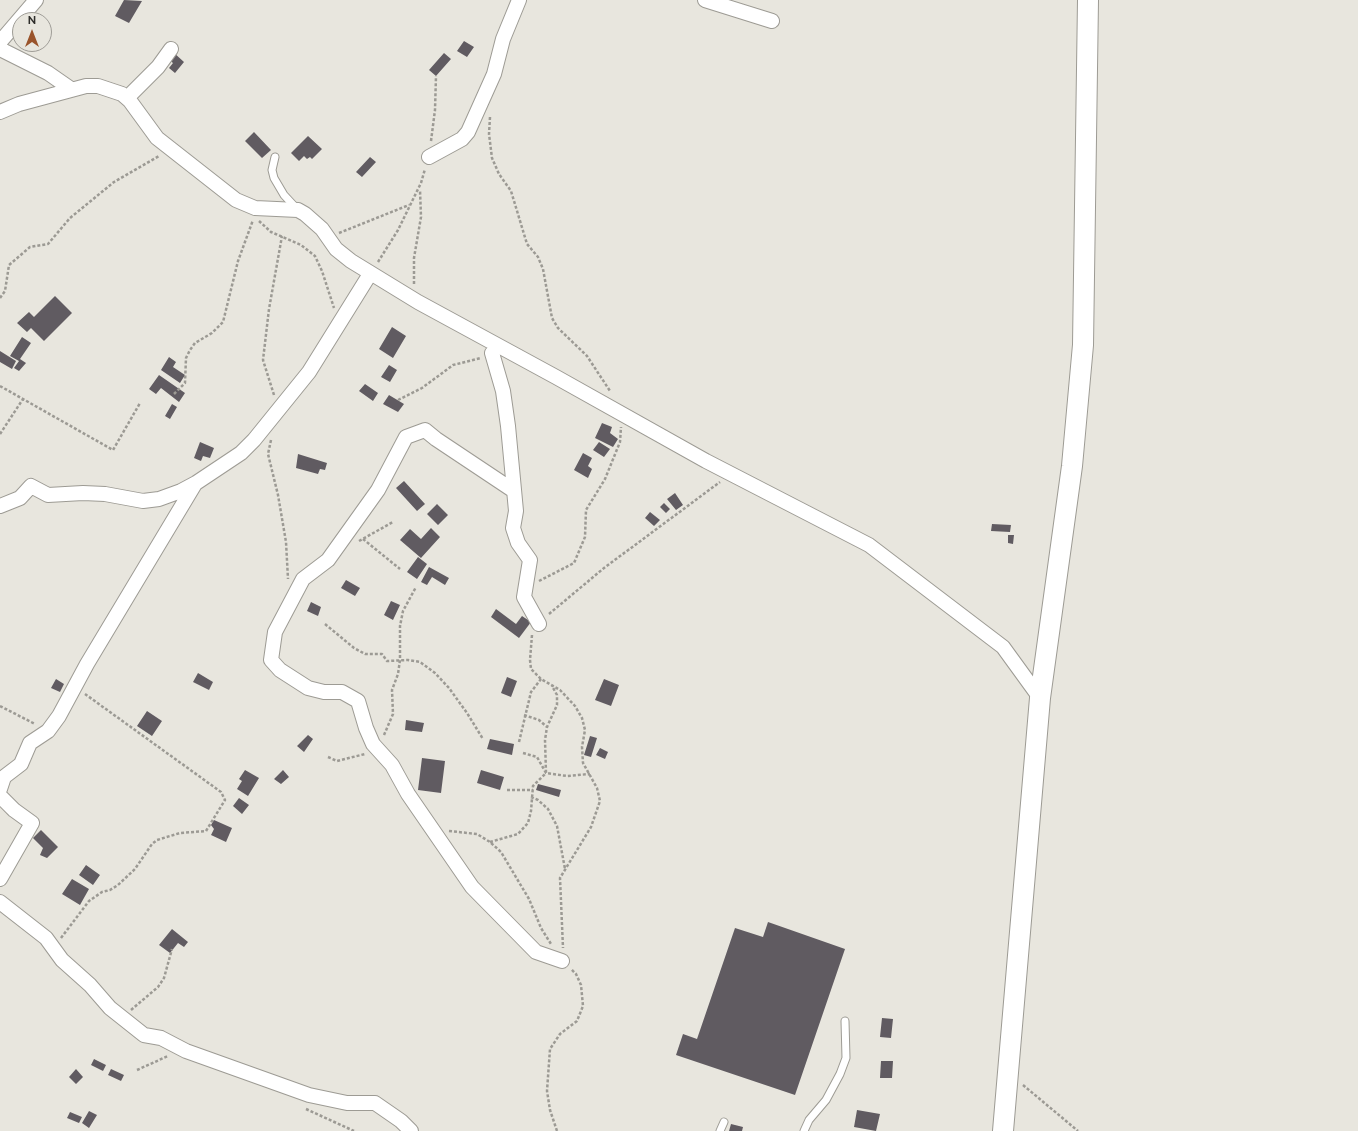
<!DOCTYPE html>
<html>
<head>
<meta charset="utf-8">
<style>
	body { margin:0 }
	#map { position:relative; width:1358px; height:1131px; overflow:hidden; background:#e8e6de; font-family:Raleway,sans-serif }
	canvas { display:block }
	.north { position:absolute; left:12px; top:12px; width:40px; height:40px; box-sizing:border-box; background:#e8e6de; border:1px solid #9e9c96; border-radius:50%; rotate:0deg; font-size:11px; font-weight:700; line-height:16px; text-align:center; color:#2e2d2a }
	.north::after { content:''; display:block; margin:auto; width:14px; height:18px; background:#9a542b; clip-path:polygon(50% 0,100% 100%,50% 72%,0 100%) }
</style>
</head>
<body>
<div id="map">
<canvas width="1358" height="1131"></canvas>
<div class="north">N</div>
</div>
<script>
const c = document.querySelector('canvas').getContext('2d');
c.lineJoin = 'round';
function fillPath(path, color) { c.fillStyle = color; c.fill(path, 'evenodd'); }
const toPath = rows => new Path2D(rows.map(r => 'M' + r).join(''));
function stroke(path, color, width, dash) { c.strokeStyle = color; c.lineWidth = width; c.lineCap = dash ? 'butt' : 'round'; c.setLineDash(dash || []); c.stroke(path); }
const building = toPath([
	[124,0,142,1,129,23,115,16],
	[464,41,474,47,467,57,457,51],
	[173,52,184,62,175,73,169,68,173,63,167,58],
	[444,53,451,59,436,76,429,70],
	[254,132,271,150,262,158,245,141],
	[308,136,322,149,312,159,310,157,307,159,304,156,299,161,291,153],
	[370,157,376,162,362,177,356,172],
	[55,296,72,313,44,341,31,328,27,332,17,323,29,312,34,317],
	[392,327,406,336,393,358,379,349],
	[22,337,31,343,20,359,26,363,19,371,14,368,19,361,10,356],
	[0,351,16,361,12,369,0,362],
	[169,357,176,362,173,367,185,375,180,383,161,370],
	[389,365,397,370,390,382,381,377],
	[159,375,185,393,179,402,161,388,156,394,149,389],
	[365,384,378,393,373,401,359,391],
	[389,395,404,404,398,412,383,404],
	[172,404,177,407,170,419,165,416],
	[602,423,612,427,610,433,618,439,613,447,595,438],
	[200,442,214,448,210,458,203,456,201,461,194,458],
	[599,442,610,449,604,457,593,450],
	[583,453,592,458,588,466,592,469,588,478,574,470],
	[298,454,327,463,325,470,320,469,318,474,296,468],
	[404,481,425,504,417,511,396,488],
	[675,493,683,505,676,510,667,499],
	[664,503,670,509,666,513,660,507],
	[437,504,448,515,438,525,427,514],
	[650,512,660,520,654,526,645,518],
	[992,524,1011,525,1010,532,991,531],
	[431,528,440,537,421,558,400,540,410,529,421,539],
	[1008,535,1014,535,1013,544,1008,543],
	[418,557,427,564,417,579,407,572],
	[429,567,449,578,445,585,432,577,427,585,421,582],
	[346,580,360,588,355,596,341,588],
	[391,601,400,605,393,620,384,615],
	[311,602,321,607,318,616,307,611],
	[496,609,516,624,522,616,531,622,519,638,491,617],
	[198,673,213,682,209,690,193,682],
	[507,677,517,681,511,697,501,693],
	[56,679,64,684,60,692,51,688],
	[604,679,619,685,611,706,595,700],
	[147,711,162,721,152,736,137,726],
	[406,720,424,723,422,732,405,730],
	[308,735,313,739,304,752,297,746],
	[590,736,597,738,591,757,584,755],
	[490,739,514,744,512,755,487,749],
	[600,748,608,752,605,759,596,755],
	[422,758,445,761,441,793,418,790],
	[245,770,259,778,248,796,237,789,242,781,239,779],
	[283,770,289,777,281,784,274,779],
	[481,770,504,777,500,790,477,783],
	[538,784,561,790,559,797,536,790],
	[239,798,249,805,242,814,233,806],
	[214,820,232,828,226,842,211,835,214,829,211,825],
	[41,830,58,847,47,858,40,855,43,848,33,838],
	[86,865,100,875,93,885,79,875],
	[72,879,89,889,80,905,62,894],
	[768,922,845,949,795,1095,676,1055,683,1034,697,1039,735,928,763,937],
	[172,929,188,942,184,947,178,943,170,953,159,945],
	[882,1018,893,1019,891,1038,880,1037],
	[94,1059,106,1065,103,1071,91,1065],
	[881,1061,893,1061,892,1078,880,1078],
	[76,1069,83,1077,76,1084,69,1077],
	[111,1069,124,1075,121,1081,108,1075],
	[857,1110,880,1114,876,1131,854,1127],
	[89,1111,97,1115,89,1128,82,1123],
	[70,1112,82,1117,79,1123,67,1118],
	[731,1124,743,1127,742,1131,729,1131]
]);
const path = toPath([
	[490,117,489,134,492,158,499,174,511,191,527,244,538,257,543,269,552,318,558,328,587,356,610,391],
	[431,141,435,110,436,76],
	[259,221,271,232,301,245,315,256,322,271,334,308],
	[339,233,409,205],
	[378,262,398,230,421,183,425,169],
	[414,284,414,258,421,217,420,190],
	[0,298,5,291,9,265,30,247,48,244,70,218,114,182,159,156],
	[0,386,113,450,140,403],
	[174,394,185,383,186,358,190,350,195,343,212,333,223,322,238,261,253,220],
	[274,395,263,360,269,309,282,236],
	[398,400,422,388,453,365,481,358],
	[0,434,23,399],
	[271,440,268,454,278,495,286,542,288,579],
	[363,539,400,569],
	[359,541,393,522],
	[539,581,574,563,585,537,586,510,605,479,620,442,621,427],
	[549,614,604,568,720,482],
	[325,624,354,648,365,654,382,654,387,661,408,660,420,662,435,673,449,688,467,713,483,739],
	[532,635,530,660,531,669,541,679,560,690,575,706,582,718,585,730,582,747,583,763,597,788,600,801,591,827,560,878,563,948],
	[0,706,35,724],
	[524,715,539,720,547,727],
	[384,735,393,714,392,690,398,674,400,660,400,626,403,611,416,587],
	[519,742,531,692,541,679],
	[523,753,537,757,546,773,567,776,590,774],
	[328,757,337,761,365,754],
	[507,790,533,790],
	[531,797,538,800,548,809,557,826,565,869],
	[449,831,477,834,490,842,501,852,529,899,541,928,551,944],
	[490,842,518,834,528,823,531,811,533,786,546,773,545,740,547,727,557,705,557,695,552,686],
	[61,938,89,901,102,892,110,890,118,885,135,869,152,844,157,840,180,833,206,831,225,800,221,792,85,694],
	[131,1010,158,987,164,978,172,949],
	[137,1070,168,1056],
	[1023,1085,1078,1131],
	[306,1109,354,1131],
	[557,1131,550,1110,547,1091,550,1049,560,1034,577,1021,583,1006,581,985,576,974,571,969]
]);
const lane = toPath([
	[275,157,272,170,274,178,284,195,297,209],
	[720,1131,724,1122],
	[804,1131,809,1120,826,1100,840,1074,846,1058,845,1021]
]);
const street = toPath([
	[705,0,772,21],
	[0,42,36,0],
	[0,49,48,73,71,89],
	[127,98,158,67,171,49],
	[0,112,19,104,86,86,98,86,122,94,130,101,157,138,236,200,255,208,298,210,305,214,322,229,336,249,351,261,418,302,556,377,706,461,869,545,1003,647,1040,698],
	[429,157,462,139,468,132,494,74,503,39,519,0],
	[492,353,503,391,508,426,516,511,513,528,518,543,530,560,524,597,539,624],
	[514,491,436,439,425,430,406,437,378,490,328,560,303,579,275,632,271,660,280,670,308,688,324,692,342,692,358,701,366,728,373,744,392,765,408,794,472,887,536,952,562,961],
	[0,506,20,498,31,486,48,495,83,493,105,494,143,501,159,499,181,491,196,483,241,453,254,440,309,372,370,274],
	[0,789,4,777,21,764,30,743,48,731,59,716,87,664,195,484],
	[0,796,14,810,32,823,0,879],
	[0,902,46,938,62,960,90,985,110,1008,144,1035,161,1038,186,1051,309,1095,347,1103,375,1103,401,1121,411,1131]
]);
const secondary = toPath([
	[1003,1131,1040,698,1072,466,1083,345,1088,0]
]);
fillPath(building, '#605b61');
stroke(lane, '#9d9b94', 9);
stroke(street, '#9d9b94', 16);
stroke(secondary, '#9d9b94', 22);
stroke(path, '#9c9a94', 2.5, [3, 2]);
stroke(lane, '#fff', 7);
stroke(street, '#fff', 14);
stroke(secondary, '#fff', 20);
</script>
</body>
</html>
